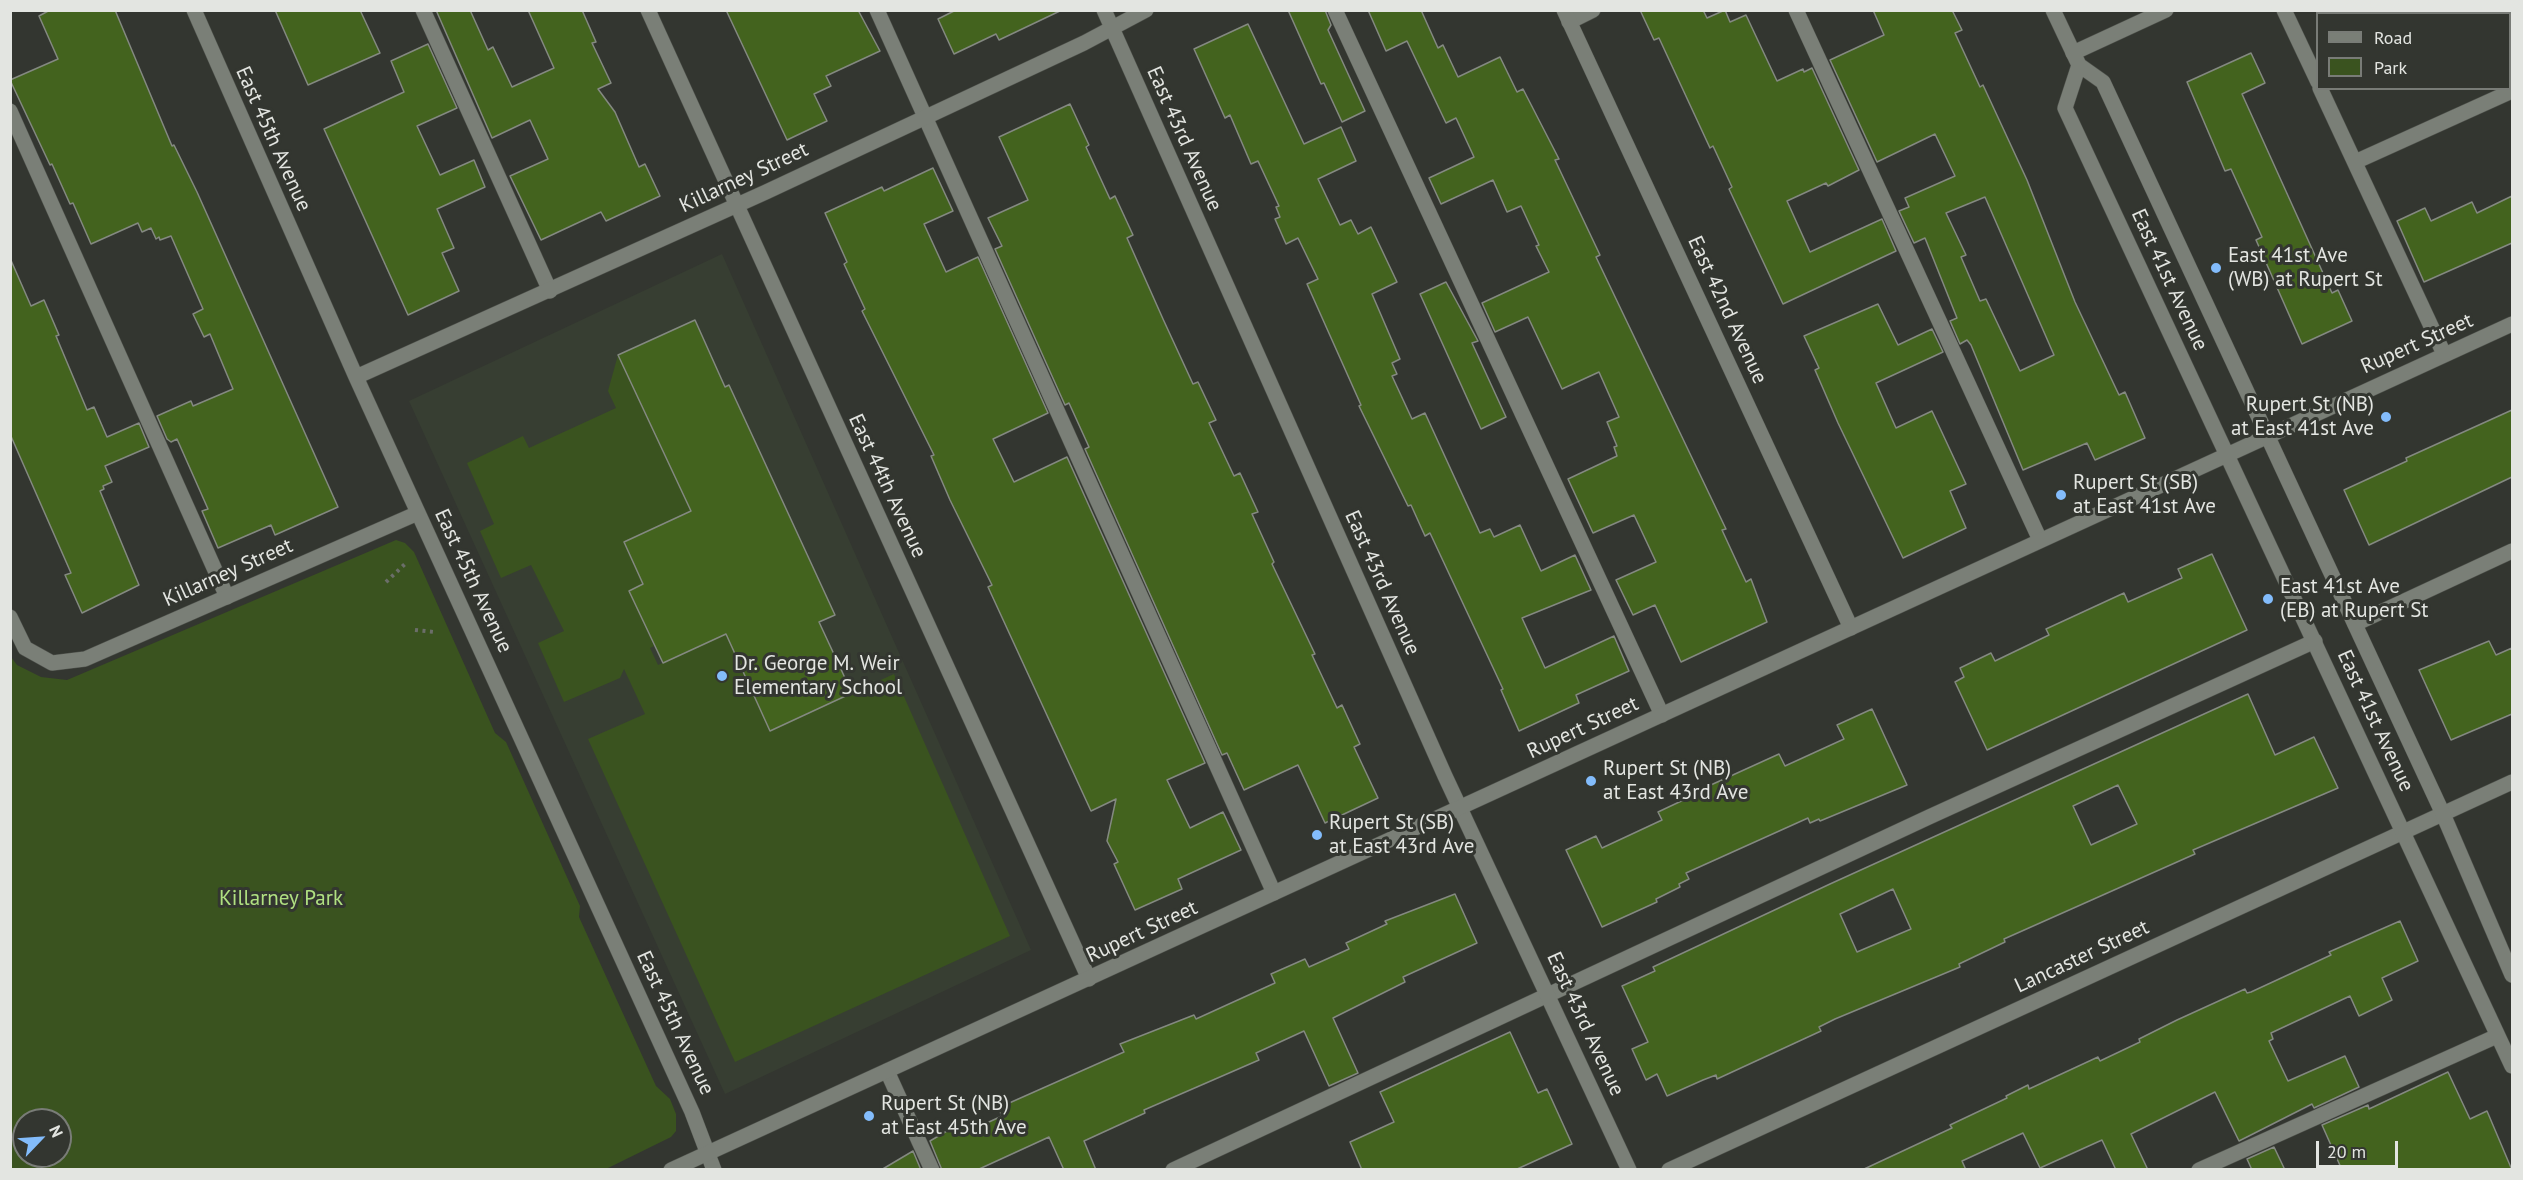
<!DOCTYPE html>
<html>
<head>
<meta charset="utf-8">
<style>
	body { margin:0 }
	#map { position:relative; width:2523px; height:1180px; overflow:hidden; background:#333630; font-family:"PT Sans",sans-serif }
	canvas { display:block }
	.frame { position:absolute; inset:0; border:12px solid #e3e5e1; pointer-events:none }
	.legend { position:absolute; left:2316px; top:12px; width:195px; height:78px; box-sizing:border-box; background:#333630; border:2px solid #797c77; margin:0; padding:8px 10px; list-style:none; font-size:18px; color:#e3e5e1 }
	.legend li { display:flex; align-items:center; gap:12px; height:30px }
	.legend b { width:30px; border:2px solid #797c77 }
	.north { position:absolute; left:12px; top:1108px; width:60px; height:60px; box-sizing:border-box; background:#333630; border:2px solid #797c77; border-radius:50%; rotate:65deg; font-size:16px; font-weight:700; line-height:24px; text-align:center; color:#e3e5e1 }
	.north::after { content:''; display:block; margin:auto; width:21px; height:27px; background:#83bcfb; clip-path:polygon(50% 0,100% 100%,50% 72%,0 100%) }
	.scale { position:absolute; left:2316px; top:1141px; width:82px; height:27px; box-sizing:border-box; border:3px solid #e3e5e1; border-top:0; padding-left:8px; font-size:18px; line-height:21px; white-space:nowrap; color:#e3e5e1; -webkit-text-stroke:4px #333630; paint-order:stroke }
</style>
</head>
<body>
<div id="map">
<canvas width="2523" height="1180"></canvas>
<div class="frame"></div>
<ul class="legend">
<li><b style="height:8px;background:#7a7f77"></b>Road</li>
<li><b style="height:16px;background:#3a531f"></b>Park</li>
</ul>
<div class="north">N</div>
<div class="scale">20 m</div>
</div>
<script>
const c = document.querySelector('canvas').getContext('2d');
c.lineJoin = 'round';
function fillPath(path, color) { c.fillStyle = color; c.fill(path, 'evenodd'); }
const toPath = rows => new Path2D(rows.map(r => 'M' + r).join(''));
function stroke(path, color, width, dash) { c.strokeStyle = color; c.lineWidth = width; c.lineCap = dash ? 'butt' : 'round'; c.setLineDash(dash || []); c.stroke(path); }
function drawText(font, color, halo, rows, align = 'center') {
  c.font = font + ' "PT Sans",sans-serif'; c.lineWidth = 6; c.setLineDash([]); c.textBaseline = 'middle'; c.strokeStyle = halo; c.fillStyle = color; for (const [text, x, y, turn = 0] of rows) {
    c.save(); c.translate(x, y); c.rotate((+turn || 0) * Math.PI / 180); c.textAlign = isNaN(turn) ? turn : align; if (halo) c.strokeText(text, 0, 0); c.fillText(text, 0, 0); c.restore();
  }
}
const built = toPath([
	[722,254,1031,950,725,1094,409,401]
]);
const green = toPath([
	[618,355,691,511,624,543,643,584,630,591,654,646,650,648,658,665,726,634,770,730,894,674,1010,936,735,1062,588,739,645,714,624,669,620,678,564,702,538,643,564,631,531,565,501,578,480,531,494,524,467,463,523,436,529,448,616,408,608,391],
	[396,540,405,543,414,552,495,733,506,742,580,906,579,917,656,1086,670,1099,676,1114,676,1131,671,1137,606,1169,11,1169,11,657,17,665,41,677,67,680],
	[24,1120,60,1120,60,1156,24,1156]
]);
const building = toPath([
	[50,10,115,10,172,146,174,145,197,192,338,507,275,535,271,525,218,548,202,511,208,509,177,439,171,442,167,439,157,416,191,401,193,406,233,389,210,334,204,337,193,314,203,309,171,236,160,240,159,237,156,239,151,228,142,232,138,223,91,244,73,203,70,204,52,164,50,165,10,80,58,59,39,16,50,10],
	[275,10,360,10,380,53,308,85,275,10],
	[436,10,470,10,488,50,493,47,512,87,554,68,528,10,582,10,596,42,592,43,611,83,598,89,615,112,639,167,645,164,660,196,606,221,601,212,541,240,510,176,548,159,530,120,492,138,436,10],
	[726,10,858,10,880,51,826,76,831,86,814,94,827,121,787,140,726,10],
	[956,10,1062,10,999,40,996,34,954,54,938,19,956,10],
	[1288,10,1325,10,1331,25,1328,30,1365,111,1342,122,1324,83,1321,84,1288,10],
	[1368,10,1421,10,1438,48,1443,45,1458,77,1500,57,1517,92,1523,89,1559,159,1555,160,1600,255,1596,257,1726,529,1722,530,1746,582,1751,579,1767,622,1681,662,1655,605,1633,615,1616,580,1656,562,1634,515,1593,533,1568,479,1617,456,1614,447,1617,446,1607,422,1619,417,1599,372,1562,389,1528,317,1495,332,1482,303,1549,272,1536,246,1539,245,1521,206,1507,212,1493,180,1441,204,1429,178,1474,157,1456,118,1446,123,1407,41,1386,51,1368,10],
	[1640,10,1703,10,1707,18,1725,10,1730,22,1746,15,1777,81,1803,69,1804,72,1812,68,1859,170,1828,186,1826,183,1787,201,1810,252,1882,219,1896,251,1783,304,1729,189,1732,187,1713,146,1710,148,1659,38,1654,40,1640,10],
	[1873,10,1952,10,1962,30,1955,33,1980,87,1983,85,2027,180,2075,302,2119,395,2125,392,2145,438,2095,460,2087,443,2023,470,1971,345,1967,340,1960,344,1950,321,1957,318,1925,238,1914,243,1899,211,1909,207,1905,198,1955,176,1935,134,1877,162,1830,60,1884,35,1873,10],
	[1985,197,2054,355,2020,371,1986,299,1980,301,1961,257,1966,255,1946,213,1985,197],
	[1248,24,1304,144,1341,127,1356,161,1318,179,1340,225,1351,220,1358,234,1371,227,1397,282,1372,294,1400,359,1392,363,1397,374,1392,376,1412,419,1425,413,1480,533,1490,529,1494,537,1520,525,1541,571,1575,555,1591,590,1522,618,1545,668,1614,636,1629,671,1576,695,1579,703,1519,731,1501,690,1503,689,1430,533,1425,536,1411,505,1408,506,1359,406,1361,405,1307,284,1318,279,1298,238,1286,244,1275,219,1280,217,1276,207,1279,206,1258,161,1251,164,1230,115,1225,118,1194,49,1248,24],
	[428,44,457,108,417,126,440,175,474,160,485,187,437,209,454,248,442,253,459,291,408,315,324,129,404,92,391,61,428,44],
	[2251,53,2265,83,2242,94,2332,293,2338,290,2352,321,2302,344,2256,240,2262,237,2231,169,2225,171,2187,82,2251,53],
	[1070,104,1089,145,1086,147,1110,199,1115,196,1133,235,1127,238,1163,319,1193,384,1198,382,1216,420,1209,423,1234,476,1240,473,1258,512,1252,514,1274,562,1272,564,1315,654,1312,655,1337,708,1342,705,1360,744,1354,747,1378,798,1325,823,1298,765,1244,790,1227,753,1222,755,1085,449,1089,447,1069,403,1065,405,995,249,1002,246,988,218,1028,200,999,137,1070,104],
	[933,168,953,211,924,224,946,272,978,257,1048,413,993,439,1014,482,1067,457,1205,763,1167,780,1190,828,1223,812,1241,850,1178,879,1182,889,1135,910,1114,864,1118,862,1107,841,1116,799,1091,811,988,587,992,585,950,500,931,456,934,455,862,311,865,309,844,264,847,262,825,213,882,187,884,191,933,168],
	[2512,196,2512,243,2424,282,2397,221,2425,208,2431,221,2472,202,2477,213,2512,196],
	[10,258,31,306,44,300,59,335,56,336,87,410,94,407,107,437,139,423,149,447,105,466,112,482,103,486,104,489,100,491,139,585,82,613,65,575,71,573,10,434,10,258],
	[1446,282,1478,341,1472,343,1506,417,1481,429,1420,294,1446,282],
	[1878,304,1898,345,1932,329,1943,352,1876,383,1896,428,1932,411,1966,484,1950,491,1966,528,1903,558,1838,423,1815,370,1819,368,1804,336,1878,304],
	[695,320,725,387,729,385,835,615,819,622,852,693,770,731,726,634,663,663,629,591,643,584,624,542,691,511,618,355,695,320],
	[2512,410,2512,477,2369,545,2344,490,2407,461,2406,458,2512,410],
	[2212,554,2247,630,1987,750,1955,682,1964,677,1960,668,1991,653,1995,661,2049,635,2046,629,2124,593,2128,602,2182,578,2178,569,2212,554],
	[2489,641,2496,655,2512,648,2512,714,2451,740,2419,670,2489,641],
	[2248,694,2275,755,2314,737,2338,788,2193,850,2195,854,2004,939,2005,942,1959,964,1960,967,1835,1019,1819,1027,1821,1031,1717,1079,1716,1075,1703,1080,1667,1096,1657,1074,1646,1080,1632,1049,1648,1042,1622,986,1655,971,1653,967,1830,884,2248,694],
	[2118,785,2137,824,2091,845,2073,806,2118,785],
	[1893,889,1911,929,1857,952,1840,914,1893,889],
	[1872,709,1907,785,1820,821,1819,819,1810,823,1808,818,1686,873,1689,879,1679,884,1680,887,1656,899,1657,902,1602,927,1566,850,1596,836,1602,848,1662,820,1658,812,1692,796,1691,794,1779,754,1785,766,1844,739,1837,725,1872,709],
	[1455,894,1477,943,1403,977,1405,982,1333,1018,1358,1073,1329,1086,1304,1031,1256,1053,1259,1060,1144,1110,1145,1113,1084,1141,1096,1170,1064,1170,1049,1137,977,1170,942,1170,930,1141,952,1128,978,1127,1002,1116,998,1108,1124,1052,1120,1044,1194,1015,1196,1019,1275,983,1271,974,1305,959,1309,967,1349,949,1346,943,1387,924,1385,921,1455,894],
	[2400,921,2418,961,2382,978,2392,1000,2359,1016,2350,996,2271,1033,2273,1039,2269,1041,2288,1081,2345,1056,2359,1087,2314,1108,2312,1104,2239,1141,2215,1092,2131,1134,2148,1170,2116,1170,2102,1140,2040,1168,2023,1133,1962,1161,1966,1170,1862,1170,1952,1128,1950,1125,2007,1098,2006,1096,2028,1085,2029,1089,2098,1057,2100,1061,2140,1042,2139,1039,2177,1020,2245,989,2247,993,2251,992,2331,955,2329,952,2400,921],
	[1510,1032,1538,1093,1547,1089,1572,1144,1515,1170,1362,1170,1350,1142,1394,1122,1380,1092,1510,1032],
	[2448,1072,2470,1119,2487,1111,2512,1170,2342,1170,2322,1125,2368,1105,2369,1109,2448,1072],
	[2274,1147,2285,1170,2252,1170,2247,1159,2274,1147],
	[913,1151,921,1170,881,1170,913,1151]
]);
const path = toPath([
	[386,582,405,564],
	[415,630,434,632]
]);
const lane = toPath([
	[423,10,550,291],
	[877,10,1274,893],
	[1335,10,1662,715],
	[1796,10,2040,540],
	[2284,10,2318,82],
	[1569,22,1593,10],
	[2320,88,2444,354],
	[10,111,227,597],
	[2355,162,2512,91],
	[2355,624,2512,551],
	[887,1071,932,1170],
	[1173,1170,1929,817,2315,641],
	[2199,1170,2497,1036]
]);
const street = toPath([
	[194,10,356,377,692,1112,714,1170],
	[648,10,1089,979],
	[1104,10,1445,776,1629,1170],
	[1564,10,1851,628],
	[2073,53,2166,10],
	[356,377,766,192,1084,43,1146,10],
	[10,617,25,648,52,663,85,659,418,513],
	[1669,1170,2512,782]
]);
const secondary = toPath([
	[2053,10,2079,65,2103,82,2443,814,2512,975],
	[2079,65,2065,108,2512,1066],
	[671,1170,2512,324]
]);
const markers = [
	[2216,268,6,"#83bcfb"],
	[2386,417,6,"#83bcfb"],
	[2061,495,6,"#83bcfb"],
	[2268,599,6,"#83bcfb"],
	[722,676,6,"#83bcfb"],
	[1591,781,6,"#83bcfb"],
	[1317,835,6,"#83bcfb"],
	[869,1116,6,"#83bcfb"]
];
const streetNames = [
	["East 45th Avenue",273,139,66],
	["East 43rd Avenue",1184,139,66],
	["Killarney Street",744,178,-25],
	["East 41st Avenue",2169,280,65],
	["East 42nd Avenue",1727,310,65],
	["Rupert Street",2417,344,-24],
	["East 44th Avenue",887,486,65],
	["Killarney Street",228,573,-24],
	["East 45th Avenue",473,581,65],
	["East 43rd Avenue",1382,583,66],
	["East 41st Avenue",2375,721,65],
	["Rupert Street",1583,728,-25],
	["Rupert Street",1142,932,-25],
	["Lancaster Street",2082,957,-25],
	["East 45th Avenue",675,1023,65],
	["East 43rd Avenue",1585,1024,65]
];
const poiNames = [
	["East 41st Ave",2228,256],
	["(WB) at Rupert St",2228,280],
	["Rupert St (NB)",2374,405,"right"],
	["at East 41st Ave",2374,429,"right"],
	["Rupert St (SB)",2073,483],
	["at East 41st Ave",2073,507],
	["East 41st Ave",2280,587],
	["(EB) at Rupert St",2280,611],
	["Dr. George M. Weir",734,664],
	["Elementary School",734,688],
	["Rupert St (NB)",1603,769],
	["at East 43rd Ave",1603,793],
	["Rupert St (SB)",1329,823],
	["at East 43rd Ave",1329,847],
	["Rupert St (NB)",881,1104],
	["at East 45th Ave",881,1128]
];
const parkNames = [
	["Killarney Park",281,899]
];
fillPath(built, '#373e32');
fillPath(green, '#3a531f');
fillPath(building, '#43631e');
stroke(building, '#848981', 1.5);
stroke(lane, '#4f524c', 16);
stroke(street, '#4f524c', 16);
stroke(secondary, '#4f524c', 16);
stroke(path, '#6b6e69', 4, [3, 4.5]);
stroke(lane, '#7a7f77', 15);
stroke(street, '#7a7f77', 15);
stroke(secondary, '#7a7f77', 15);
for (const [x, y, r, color] of markers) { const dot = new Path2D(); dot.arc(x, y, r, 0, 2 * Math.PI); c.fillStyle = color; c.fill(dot); stroke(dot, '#333630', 2); }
drawText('21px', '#e3e5e1', '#333630', streetNames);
drawText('21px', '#e3e5e1', '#333630', poiNames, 'left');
drawText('21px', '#b0e081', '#333630', parkNames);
</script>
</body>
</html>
